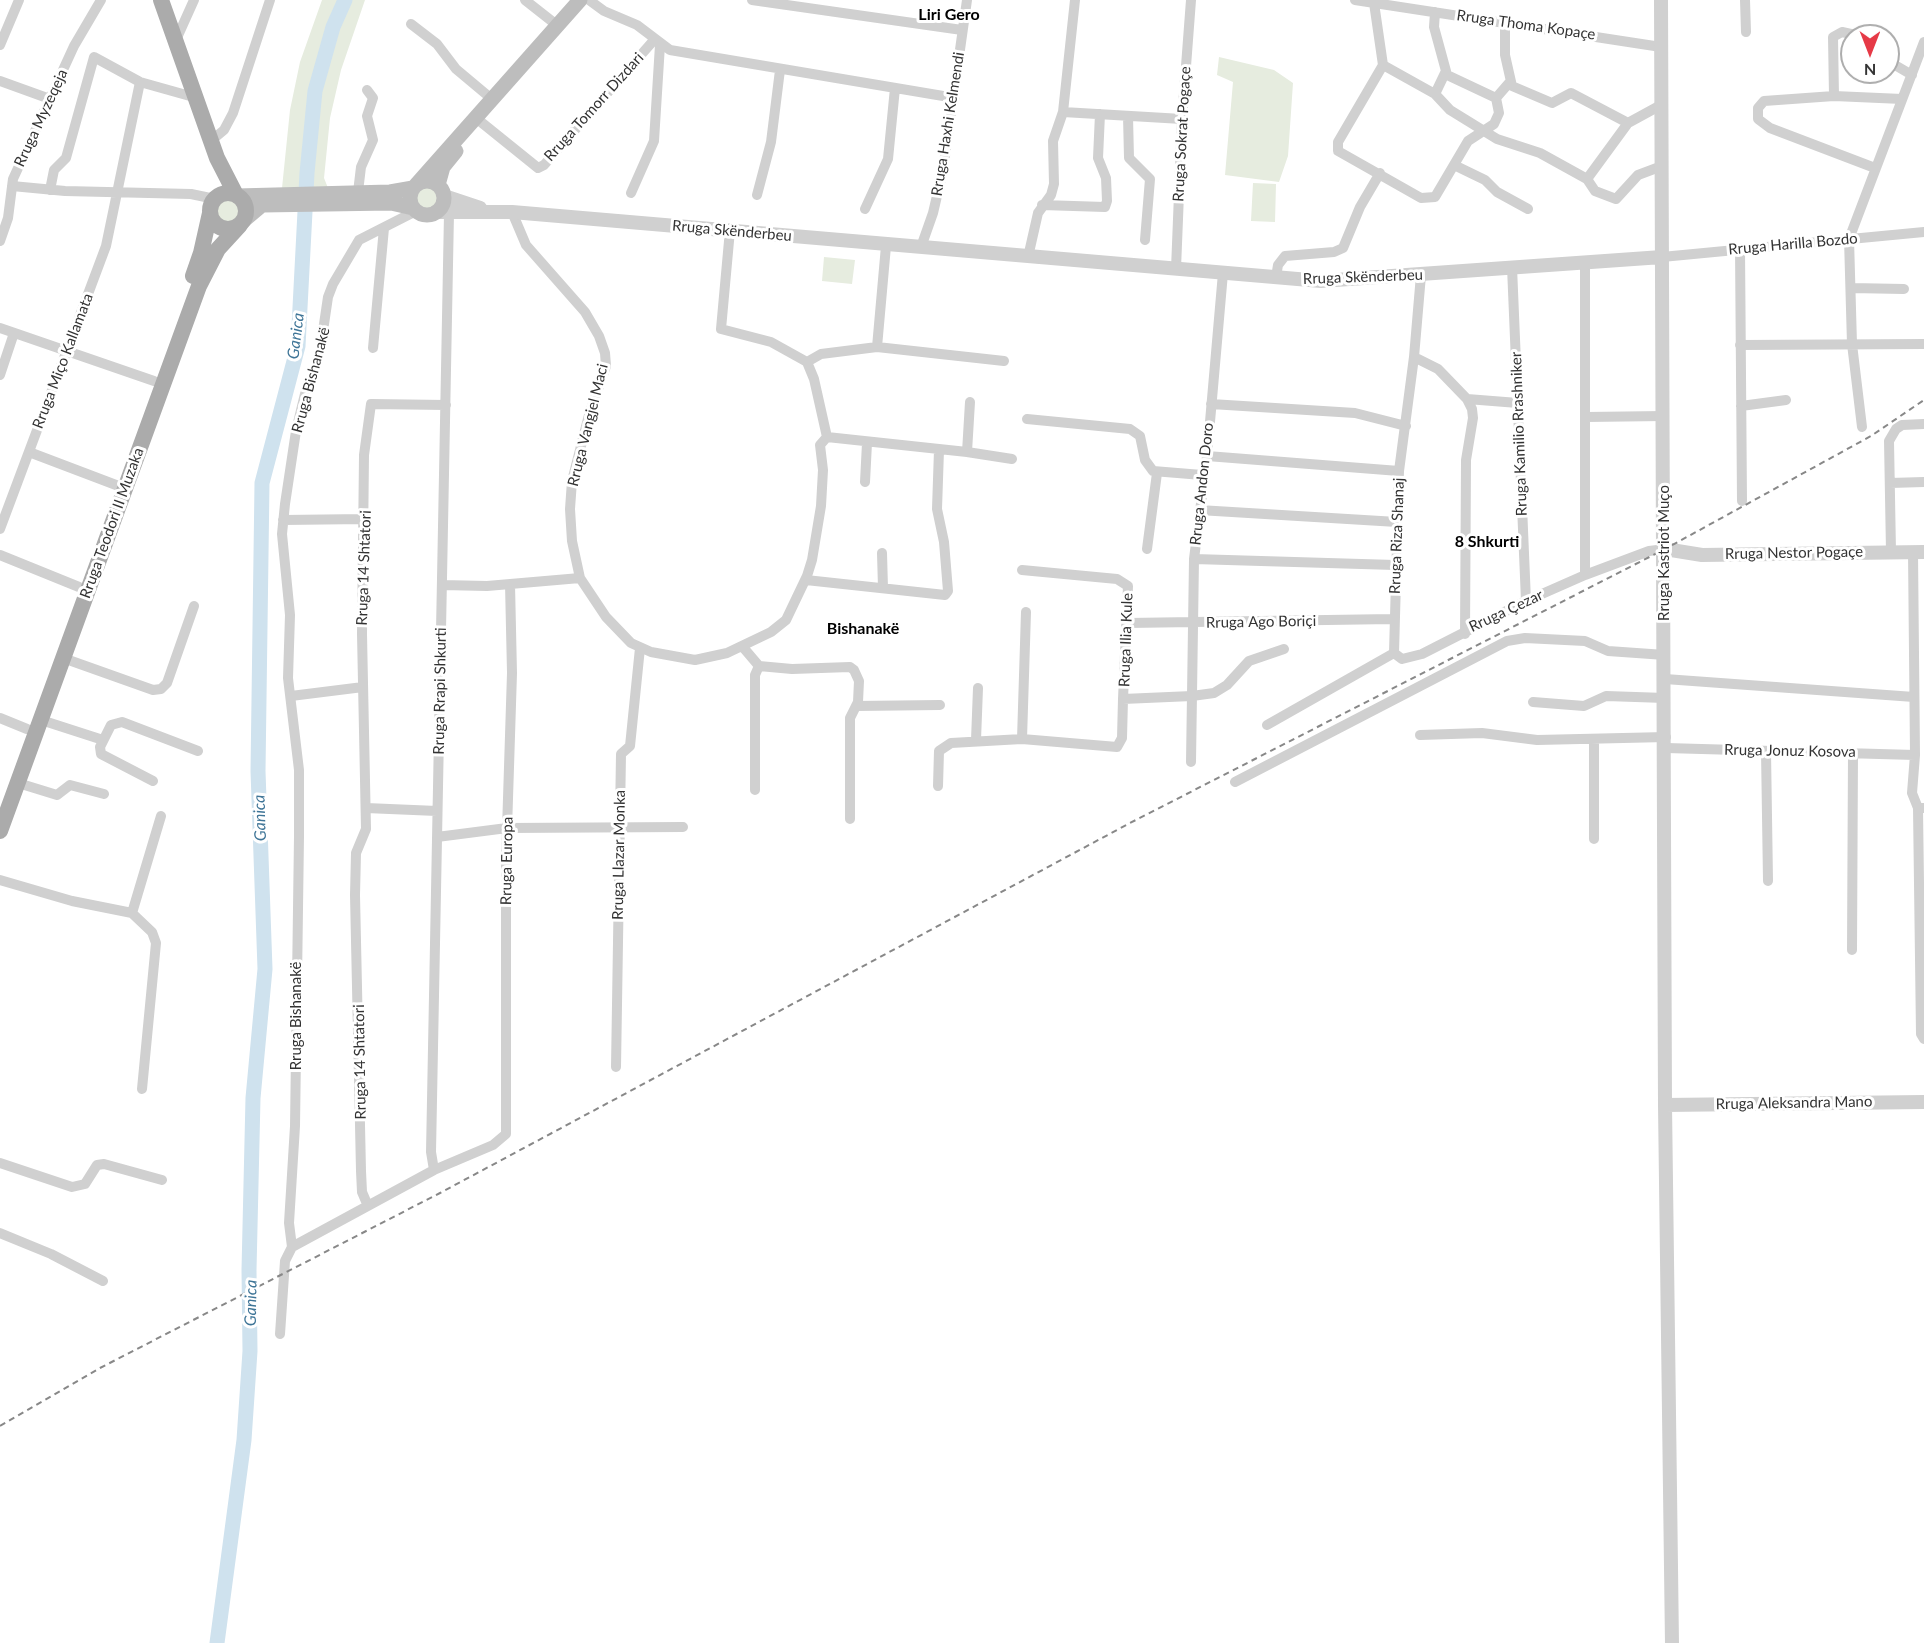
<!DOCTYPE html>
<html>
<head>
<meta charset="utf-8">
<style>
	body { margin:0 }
	#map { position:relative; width:1924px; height:1643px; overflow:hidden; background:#fff; font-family:Lato,sans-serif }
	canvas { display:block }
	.north { position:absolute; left:1840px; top:24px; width:60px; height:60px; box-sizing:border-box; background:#fff; border:2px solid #adadad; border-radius:50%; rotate:180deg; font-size:16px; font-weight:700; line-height:24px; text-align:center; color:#333 }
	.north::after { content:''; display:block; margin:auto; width:21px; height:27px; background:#e63946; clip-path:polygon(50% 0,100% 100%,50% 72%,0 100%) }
</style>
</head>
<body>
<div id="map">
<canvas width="1924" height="1643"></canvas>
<div class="north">N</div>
</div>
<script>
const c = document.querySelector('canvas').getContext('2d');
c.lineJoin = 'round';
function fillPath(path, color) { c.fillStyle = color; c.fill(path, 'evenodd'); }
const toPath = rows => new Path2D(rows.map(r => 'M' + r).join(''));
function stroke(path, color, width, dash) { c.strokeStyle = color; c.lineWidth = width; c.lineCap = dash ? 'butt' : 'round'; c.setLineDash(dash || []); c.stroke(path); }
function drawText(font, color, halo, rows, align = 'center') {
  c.font = font + ' Lato,sans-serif'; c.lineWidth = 6; c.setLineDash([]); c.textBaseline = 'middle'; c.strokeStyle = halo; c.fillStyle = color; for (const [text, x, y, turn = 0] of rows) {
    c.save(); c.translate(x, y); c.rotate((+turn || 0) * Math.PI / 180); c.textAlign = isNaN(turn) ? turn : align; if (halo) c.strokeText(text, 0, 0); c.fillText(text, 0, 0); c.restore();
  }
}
const green = toPath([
	[322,0,365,0,341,70,330,118,324,178,328,188,282,188,290,110,300,62],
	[1219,57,1274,70,1293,83,1288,156,1279,182,1225,175,1233,82,1217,75],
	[1253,183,1276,184,1275,222,1251,221],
	'415 198a12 12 0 1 1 24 0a12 12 0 1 1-24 0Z',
	'215 211a12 12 0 1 1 24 0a12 12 0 1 1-24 0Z',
	[824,257,855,260,852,284,822,281]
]);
const river = toPath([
	[217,1643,244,1440,250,1351,249,1270,253,1098,265,969,258,771,262,483,298,346,307,173,315,91,333,27,345,0]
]);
const minor = toPath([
	[525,0,558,26],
	[589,0,604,11,637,25,670,50,955,98],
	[752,0,962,30],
	[1355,0,1661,47],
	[1745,0,1746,32],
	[1374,3,1383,65],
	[1435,12,1434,27,1446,71,1435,94],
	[1505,22,1505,55,1512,86,1552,103,1571,93,1628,123],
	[411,24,437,44,456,69,493,100],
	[1860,36,1842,32,1833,37,1834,96,1902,99],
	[176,40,194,0],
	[0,45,19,0],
	[1888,61,1912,75],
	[1383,65,1435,94,1450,110,1497,139,1540,153,1587,179,1628,123,1661,105],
	[1383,65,1338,142,1338,151,1421,198,1435,197,1468,141,1494,124,1499,113,1496,98],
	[1445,74,1496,98,1509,83],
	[0,81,50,99],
	[1834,96,1764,101,1758,108,1758,119,1770,128,1875,168],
	[1063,112,1182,119],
	[1128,116,1129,158,1150,179,1145,240],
	[476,118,538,168,544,165,654,40],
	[212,140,224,130,233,113,270,0],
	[1454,165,1485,180,1497,192,1528,209],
	[1587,179,1595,191,1616,199,1638,175,1662,166],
	[12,186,65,191,191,194,215,199],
	[50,190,54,170,66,158,94,57,140,82,197,98],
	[358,192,361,167,373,140,367,116,373,98,367,90],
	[631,193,654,141,660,45],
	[757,195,771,142,780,70],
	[1042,205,1105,207,1107,201,1106,178,1098,158,1100,114],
	[865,209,888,159,895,88],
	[512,212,526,245,585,312,599,336,605,353,606,366,589,415,572,481,570,509,572,541,580,578,606,617,631,643,651,652,695,660,727,653,771,632,786,620,807,576,812,560,821,506,823,470,820,445,827,437,814,379,807,362,771,342,721,329,730,230],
	[0,241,8,218,13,179,74,46,101,0],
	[921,247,933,213,943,170,967,0],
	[1740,248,1742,501],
	[1028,257,1038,213,1051,195,1054,184,1053,141,1063,112,1075,0],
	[1662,257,1924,232],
	[1585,262,1585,575],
	[1512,267,1526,601],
	[1176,269,1182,119,1191,0],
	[1276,277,1278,265,1285,256,1334,252,1343,248,1360,207,1380,173],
	[1851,288,1904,289],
	[0,328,154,381],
	[1740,345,1924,344],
	[877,347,886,246],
	[373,348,384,228],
	[1414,357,1438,369,1467,399,1472,409,1473,418,1466,460,1465,634],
	[807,362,821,354,877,347,1004,361],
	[0,375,14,333],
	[1467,399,1518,403],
	[1211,404,1355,413,1406,426],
	[1741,406,1786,400],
	[1586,417,1664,416],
	[1027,419,1130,429,1140,436,1145,460,1153,471,1202,475],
	[1862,427,1852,344,1849,239,1924,42],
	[827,437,967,452,970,402],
	[29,452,116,485],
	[967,452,1012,459],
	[1207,456,1399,471],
	[865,482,867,443],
	[1890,483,1924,482],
	[1199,510,1397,522],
	[283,520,365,519],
	[0,529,106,246,140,82],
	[1147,549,1157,473],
	[1891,552,1889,441,1896,429,1902,425,1924,424],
	[1913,552,1915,755,1912,793,1918,808,1924,808],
	[882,553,883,588],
	[0,555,79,587],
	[1194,559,1395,565],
	[1022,570,1117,579,1128,586,1123,699,1192,696,1214,693,1227,685,1249,661,1284,649],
	[806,580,945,595,948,591,944,542,937,509,939,450],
	[442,585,487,586,580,578],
	[1128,623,1393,619],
	[742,646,759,666],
	[1394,653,1402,659,1422,654,1526,601,1585,575,1649,551,1665,549],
	[63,658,153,690,161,689,167,683,194,606],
	[1665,679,1914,697],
	[291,696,363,687],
	[1533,702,1584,706,1606,696,1665,698],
	[856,706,940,705],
	[0,718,27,729],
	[41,720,103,740],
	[1267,725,1394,653,1399,471,1414,357,1421,275],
	[1420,735,1482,733,1537,740,1666,737],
	[1022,739,1026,612],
	[1594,739,1594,839],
	[976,740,978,688],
	[1666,748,1915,755],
	[1766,751,1768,881],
	[1191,762,1194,559,1207,456,1223,273],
	[153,781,101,754,100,747,111,725,122,722,198,751],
	[1235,782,1507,641,1525,638,1585,641,1608,651,1665,655],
	[18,783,57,795,70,785,104,794],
	[938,786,939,751,951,743,1022,739,1117,747,1122,738,1123,699],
	[755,790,755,675,759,666,792,669,850,667,854,670,859,681,858,702,850,718,850,819],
	[366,808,437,811],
	[1918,808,1921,1034,1924,1039],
	[437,837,507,828,683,827],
	[0,880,72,901,132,913,152,932,156,943,142,1089],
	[132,913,161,816],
	[1852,950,1853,753],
	[616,1067,621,754,630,746,640,648],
	[0,1163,72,1187,85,1184,97,1165,104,1164,162,1180],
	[434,1170,431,1152,449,213],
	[368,1206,362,1192,361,1171,355,895,356,853,366,829,362,634,364,455,371,404,446,405],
	[0,1233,51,1254,103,1281],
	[292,1247,434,1170,493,1145,506,1134,506,861,512,673,510,584],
	[280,1334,285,1261,292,1247,289,1223,295,1126,299,836,299,770,288,678,290,615,282,534,285,504,296,431,305,394,319,358,328,297,333,284,359,240,416,211]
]);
const tertiary = toPath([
	[1661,0,1665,1105,1672,1643],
	[444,196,480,208],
	[436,212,512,212,1321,281,1662,257],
	[1665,549,1702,555,1924,552],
	[1665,1105,1924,1102]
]);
const secondary = toPath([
	'410 198a17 17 0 1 1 34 0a17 17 0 1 1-34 0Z',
	[416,185,580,0],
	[438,185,443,167,456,151],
	[237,196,390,192,413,188],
	[243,221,262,205,391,203,413,208]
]);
const primary = toPath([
	[161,0,217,158,236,195],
	'210 211a18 18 0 1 1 36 0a18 18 0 1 1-36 0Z',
	[193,276,201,253,210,213],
	[0,831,199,286,218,249,240,225]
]);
const rail = toPath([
	[0,1426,100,1368,440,1193,1130,823,1665,549,1871,436,1924,400]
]);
const streetNames = [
	["Rruga Thoma Kopaçe",1526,25,8],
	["Rruga Tomorr Dizdari",594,107,-48],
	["Rruga Myzeqeja",41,118,-65],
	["Rruga Haxhi Kelmendi",948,124,-81],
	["Rruga Sokrat Pogaçe",1182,134,-87],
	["Rruga Skënderbeu",732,231,5],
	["Rruga Harilla Bozdo",1793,244,-5],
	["Rruga Skënderbeu",1363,277,-2],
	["Rruga Miço Kallamata",63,361,-69],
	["Rruga Bishanakë",311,380,-75],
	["Rruga Vangjel Maci",588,425,-76],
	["Rruga Kamilio Rrashniker",1519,434,-92],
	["Rruga Andon Doro",1202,484,-84],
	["Rruga Teodori II Muzaka",112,523,-70],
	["Rruga Riza Shanaj",1397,536,-88],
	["Rruga Kastriot Muço",1664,553,-90],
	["Rruga Nestor Pogaçe",1794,553,-1],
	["Rruga 14 Shtatori",364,568,-88],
	["Rruga Çezar",1506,611,-25],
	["Rruga Ago Boriçi",1261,622,-1],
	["Rruga Ilia Kule",1126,640,-88],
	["Rruga Rrapi Shkurti",440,691,-89],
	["Rruga Jonuz Kosova",1790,751,1],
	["Rruga Llazar Monka",619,855,-89],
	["Rruga Europa",507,861,-89],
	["Rruga Bishanakë",296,1016,-90],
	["Rruga 14 Shtatori",360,1062,-91],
	["Rruga Aleksandra Mano",1794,1103,-1]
];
const neighbourhoodNames = [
	["Liri Gero",949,15],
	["8 Shkurti",1487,542],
	["Bishanakë",863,629]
];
const waterNames = [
	["Ganica",296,336,-83],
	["Ganica",260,818,-92],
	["Ganica",251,1303,-89]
];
fillPath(green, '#e6ecdf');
stroke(river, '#cfe2ee', 15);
stroke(minor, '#d0d0d0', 10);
stroke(tertiary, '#d0d0d0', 14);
stroke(secondary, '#bdbdbd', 15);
stroke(primary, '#ababab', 16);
stroke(rail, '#888', 2, [6, 4.5]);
drawText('15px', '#333', '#fff', streetNames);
drawText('bold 16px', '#000', '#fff', neighbourhoodNames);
drawText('italic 16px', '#3f7597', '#fff', waterNames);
</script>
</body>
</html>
